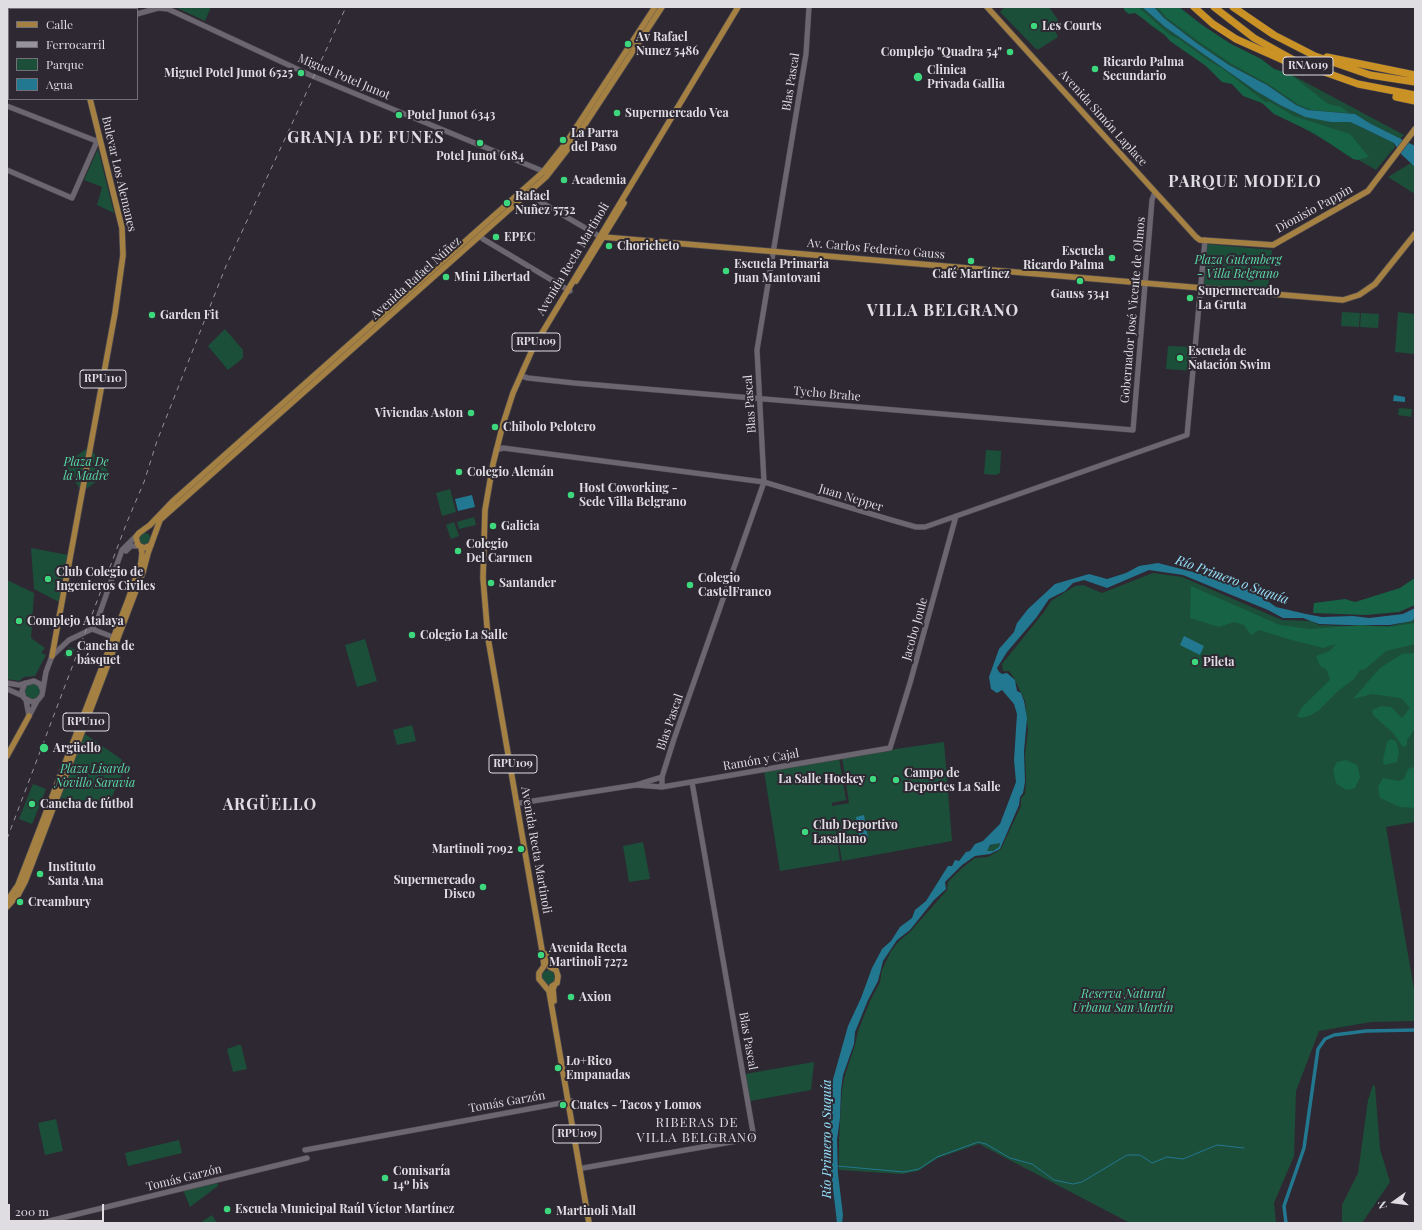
<!DOCTYPE html>
<html>
<head>
<meta charset="utf-8">
<style>
	body { margin:0 }
	#map { position:relative; width:1422px; height:1230px; overflow:hidden; background:#2d2831; font-family:"Playfair Display",serif }
	canvas { display:block }
	.frame { position:absolute; inset:0; border:8px solid #dfdce2; pointer-events:none }
	.legend { position:absolute; left:8px; top:8px; width:130px; height:92px; box-sizing:border-box; background:#2d2831; border:1px solid #747078; margin:0; padding:5px 7px; list-style:none; font-size:12px; color:#dfdce2 }
	.legend li { display:flex; align-items:center; gap:8px; height:20px }
	.legend b { width:20px; border:1px solid #747078 }
	.north { position:absolute; left:1374px; top:1182px; width:40px; height:40px; -webkit-text-stroke:3px #2d2831; paint-order:stroke; rotate:256deg; font-size:11px; font-weight:700; line-height:16px; text-align:center; color:#dfdce2 }
	.north::after { content:''; display:block; margin:auto; width:14px; height:18px; background:#dfdce2; clip-path:polygon(50% 0,100% 100%,50% 72%,0 100%) }
	.scale { position:absolute; left:8px; top:1204px; width:96px; height:18px; box-sizing:border-box; border:2px solid #dfdce2; border-top:0; padding-left:5px; font-size:12px; line-height:14px; white-space:nowrap; color:#dfdce2; -webkit-text-stroke:3px #2d2831; paint-order:stroke }
</style>
</head>
<body>
<div id="map">
<canvas width="1422" height="1230"></canvas>
<div class="frame"></div>
<ul class="legend">
<li><b style="height:5px;background:#a48043"></b>Calle</li>
<li><b style="height:5px;background:#97939a"></b>Ferrocarril</li>
<li><b style="height:11px;background:#1c4f3a"></b>Parque</li>
<li><b style="height:11px;background:#227890"></b>Agua</li>
</ul>
<div class="north">N</div>
<div class="scale">200 m</div>
</div>
<script>
const c = document.querySelector('canvas').getContext('2d');
c.lineJoin = 'round';
function fillPath(path, color) { c.fillStyle = color; c.fill(path, 'evenodd'); }
const toPath = rows => new Path2D(rows.map(r => 'M' + r).join(''));
function stroke(path, color, width, dash) { c.strokeStyle = color; c.lineWidth = width; c.lineCap = dash ? 'butt' : 'round'; c.setLineDash(dash || []); c.stroke(path); }
function drawText(font, color, halo, rows, align = 'center') {
  c.font = font + ' "Playfair Display",serif'; c.lineWidth = 4; c.setLineDash([]); c.textBaseline = 'middle'; c.strokeStyle = halo; c.fillStyle = color; for (const [text, x, y, turn = 0] of rows) {
    c.save(); c.translate(x, y); c.rotate((+turn || 0) * Math.PI / 180); c.textAlign = isNaN(turn) ? turn : align; if (halo) c.strokeText(text, 0, 0); c.fillText(text, 0, 0); c.restore();
  }
}
const green = toPath([
	[175,7,211,7,205,21],
	[1005,7,1049,7,1058,20,1054,28,1058,37,1039,49,1036,49,1000,12],
	[1133,7,1142,7,1165,27,1256,91,1280,105,1305,117,1350,122,1394,143,1395,147,1376,170,1272,110,1150,25],
	[1154,7,1179,7,1202,25,1231,44,1261,59,1274,69,1290,74,1404,135,1400,139,1371,124,1355,114,1308,110,1296,105,1267,85,1229,65,1198,44,1164,18],
	[98,149,114,213,97,205,102,187,84,180],
	[1411,163,1415,167,1415,194,1388,177],
	[1207,244,1272,250,1268,291,1204,285],
	[1342,312,1360,313,1359,327,1341,326],
	[1398,312,1415,314,1415,354,1395,352],
	[1361,313,1379,314,1378,328,1360,327],
	[225,329,243,350,243,358,228,370,208,346],
	[1168,346,1194,347,1193,371,1166,369],
	[1399,408,1412,409,1411,417,1398,415],
	[89,447,109,472,107,472,108,473,82,492,64,465],
	[986,450,1001,451,1000,473,996,475,984,474],
	[450,489,456,512,442,516,436,493],
	[474,517,476,525,459,529,457,522],
	[454,522,459,536,451,539,446,525],
	'139 539a6 6 0 1 1 12 0a6 6 0 1 1-12 0Z',
	[31,548,68,555,59,602,34,589],
	[1153,573,1182,577,1282,620,1311,621,1319,625,1346,626,1390,626,1415,620,1415,822,1386,827,1415,995,1415,1021,1371,1022,1319,1031,1296,1091,1294,1156,1274,1203,1276,1223,1130,1223,979,1144,938,1158,918,1171,902,1174,839,1170,839,1140,842,1089,845,1075,855,1045,858,1031,870,1001,880,982,882,970,891,951,899,941,910,932,947,890,948,882,962,868,975,858,988,857,1001,849,1021,806,1021,798,1025,794,1026,782,1025,754,1028,731,1025,701,1014,678,1009,671,1003,671,1002,664,1044,612,1051,601,1075,586,1083,585,1102,593],
	[7,580,34,593,31,638,45,648,41,653,46,655,35,676,24,677,19,681,7,679],
	[365,639,377,681,357,687,345,645],
	[70,647,75,650,68,659,63,655],
	[30,683,37,683,42,691,35,700,29,700,24,695,24,687],
	[412,725,416,741,397,745,393,730],
	[85,734,121,759,124,764,125,768,110,801,104,803,60,798],
	[944,742,952,841,842,861,833,808,840,861,780,871,764,771,839,758,846,800,832,803,832,806,849,803,842,757],
	[33,784,46,789,32,824,19,819],
	[643,842,650,879,629,882,623,846],
	[1000,842,999,847,993,852,986,851,990,846],
	'542 977a7 7 0 1 1 14 0a7 7 0 1 1-14 0Z',
	[238,1045,241,1045,247,1069,233,1072,227,1049],
	[814,1062,811,1090,750,1101,745,1074],
	[1373,1085,1375,1086,1380,1149,1390,1182,1362,1223,1342,1223,1342,1205,1358,1173,1368,1100],
	[56,1119,63,1151,45,1155,38,1123],
	[179,1140,182,1153,128,1166,125,1153],
	[217,1181,218,1186,190,1207,183,1190],
	[212,1215,217,1223,200,1223]
]);
const forest = toPath([
	[1123,7,1138,7,1170,35,1179,39,1209,61,1222,68,1265,102,1270,102,1294,116,1350,134,1369,157,1358,160,1353,159,1314,133,1274,114,1262,103,1243,96,1232,84,1222,82,1206,66,1170,41,1164,34,1135,13,1129,14,1125,11],
	[1157,7,1179,7,1202,25,1231,44,1261,59,1274,69,1290,74,1328,104,1341,107,1349,113,1312,110,1299,105,1270,85,1232,64,1201,43,1167,18],
	[1413,579,1415,579,1415,605,1399,612,1366,615,1313,613,1314,603,1345,599,1355,602,1400,588],
	[1191,586,1280,625,1310,629,1361,625,1388,627,1415,623,1415,644,1386,651,1365,669,1360,670,1354,679,1338,691,1319,710,1311,715,1301,718,1297,716,1302,707,1330,680,1327,670,1320,666,1316,656,1330,651,1336,644,1323,648,1288,639,1259,630,1251,635,1244,625,1234,622,1219,627,1190,618],
	[1415,653,1415,696,1413,697,1415,699,1415,729,1407,740,1407,745,1403,747,1393,733,1373,715,1372,710,1381,706,1391,707,1402,718,1410,708,1401,698,1372,694,1353,699,1380,668,1402,654],
	[1391,739,1396,741,1399,752,1397,762,1384,765,1383,760,1387,742],
	[1346,760,1357,765,1360,777,1355,788,1346,790,1336,783,1333,770,1337,762],
	[1413,767,1415,769,1415,808,1400,807,1380,798,1378,787,1383,778,1399,781,1404,779,1408,769]
]);
const water = toPath([
	[1142,7,1154,7,1164,18,1198,44,1229,65,1267,85,1296,105,1308,110,1355,114,1371,124,1415,146,1415,167,1401,154,1394,143,1363,128,1350,122,1331,122,1305,117,1280,105,1256,91,1165,27],
	[1394,395,1405,397,1405,402,1393,401],
	[472,495,475,507,458,511,455,499],
	[1158,563,1232,582,1255,592,1276,607,1306,614,1322,617,1353,616,1369,618,1403,614,1415,608,1415,618,1412,621,1390,625,1347,625,1319,624,1303,618,1283,618,1268,610,1183,575,1149,570,1107,588,1084,580,1073,583,1065,591,1049,599,1036,618,1007,652,997,668,999,672,1002,674,1007,673,1015,680,1017,691,1021,693,1024,701,1027,718,1024,751,1025,782,1023,793,1020,797,1019,805,1000,849,990,854,975,856,962,865,945,882,946,889,934,900,910,930,897,940,883,961,878,981,868,1000,855,1032,854,1044,843,1075,841,1090,840,1118,837,1140,838,1174,843,1215,842,1223,837,1223,831,1171,833,1157,831,1128,830,1090,848,1026,861,998,872,968,882,949,891,941,900,927,912,918,915,910,926,901,948,866,952,866,955,860,959,861,966,852,970,851,975,844,983,841,1000,824,1016,782,1014,760,1017,714,1014,704,1002,690,997,693,991,689,989,677,999,649,1014,632,1017,623,1028,609,1055,584,1089,574,1107,579,1126,573,1139,566],
	[1000,843,999,847,993,851,987,851,990,845],
	[1184,636,1204,646,1200,655,1180,645],
	[864,815,868,838,860,840,856,817]
]);
const stream = toPath([
	[837,1166,904,1172,919,1169,937,1157,978,1142,986,1144,1010,1158,1032,1164,1054,1180,1073,1184,1082,1182,1127,1155,1140,1155,1152,1163,1167,1157,1183,1159,1217,1145,1244,1148]
]);
const canal = toPath([
	[1286,1223,1284,1206,1304,1148,1318,1049,1325,1039,1334,1035,1366,1031,1415,1030]
]);
const secondary = toPath([
	[137,14,158,8,168,9,310,75,545,172],
	[7,106,99,142],
	[7,170,72,198,99,137],
	[527,194,599,236],
	[480,235,483,239,570,291],
	[521,376,528,378,574,383,1133,430,1152,200,1155,192],
	[496,450,503,448,764,482,888,519,916,527,925,527,1187,435,1205,240],
	[126,551,131,546,139,546],
	[92,629,97,621,122,550,138,534],
	[92,629,113,637],
	[7,683,19,685,34,681,40,684,42,689],
	[25,683,22,691,24,698,32,702,38,700,42,695,46,672,52,656,69,640,92,629],
	[7,689,23,696],
	[26,700,29,716],
	[29,716,37,701],
	[636,785,662,787,890,748,910,683,956,516],
	[662,787,662,777,674,739,764,482,757,350,806,54,809,7],
	[520,803,636,785,662,777],
	[305,1150,572,1101],
	[583,1168,754,1138,692,782],
	[41,1223,307,1158]
]);
const primary = toPath([
	[67,7,68,9],
	[987,7,1196,237,1200,240,1273,245,1368,191,1415,129],
	[603,237,1343,300,1359,295,1375,284,1415,234],
	[576,281,624,203],
	[151,545,144,548,138,545,136,537,139,533,150,525,174,500,543,172,566,143,655,7],
	[52,656,115,313,123,255,122,228,90,99],
	[7,756,29,716],
	[7,901,18,885,128,600,141,563,142,553,141,547],
	[7,907,18,895,25,882,143,572,148,553,160,520,546,177,574,141,662,7],
	[546,954,548,963,552,968],
	[550,967,556,970,558,976,557,983,552,986],
	[554,1001,553,989,555,984],
	[589,1223,549,991,539,979,539,973,544,966,543,956,488,638,483,578,485,510,493,464,503,424,513,393,533,348,738,7]
]);
const highway = toPath([
	[1194,7,1213,24,1236,39,1292,64],
	[1214,7,1254,38,1299,63,1358,84,1415,95],
	[1233,7,1274,35,1315,56,1370,75,1415,82],
	[1327,57,1415,75],
	[1396,97,1415,101]
]);
const rail = toPath([
	[7,839,127,522,144,482,157,441,226,266,346,7]
]);
const markers = [
	[1034,26,4,"#3dd77e"],
	[628,44,4,"#3dd77e"],
	[1010,52,4,"#3dd77e"],
	[1095,69,4,"#3dd77e"],
	[301,73,4,"#3dd77e"],
	[918,77,5,"#3dd77e"],
	[617,113,4,"#3dd77e"],
	[399,115,4,"#3dd77e"],
	[563,140,4,"#3dd77e"],
	[480,143,4,"#3dd77e"],
	[564,180,4,"#3dd77e"],
	[507,203,4,"#3dd77e"],
	[496,237,4,"#3dd77e"],
	[609,246,4,"#3dd77e"],
	[1112,258,4,"#3dd77e"],
	[971,261,4,"#3dd77e"],
	[726,271,4,"#3dd77e"],
	[446,277,4,"#3dd77e"],
	[1080,281,4,"#3dd77e"],
	[1190,298,4,"#3dd77e"],
	[152,315,4,"#3dd77e"],
	[1180,358,4,"#3dd77e"],
	[471,413,4,"#3dd77e"],
	[495,427,4,"#3dd77e"],
	[459,472,4,"#3dd77e"],
	[571,495,4,"#3dd77e"],
	[493,526,4,"#3dd77e"],
	[458,551,4,"#3dd77e"],
	[48,579,4,"#3dd77e"],
	[491,583,4,"#3dd77e"],
	[690,585,4,"#3dd77e"],
	[19,621,4,"#3dd77e"],
	[412,635,4,"#3dd77e"],
	[69,653,4,"#3dd77e"],
	[1195,662,4,"#3dd77e"],
	[44,748,5,"#3dd77e"],
	[873,779,4,"#3dd77e"],
	[896,780,4,"#3dd77e"],
	[32,804,4,"#3dd77e"],
	[805,832,4,"#3dd77e"],
	[521,849,4,"#3dd77e"],
	[40,874,4,"#3dd77e"],
	[483,887,4,"#3dd77e"],
	[20,902,4,"#3dd77e"],
	[541,955,4,"#3dd77e"],
	[571,997,4,"#3dd77e"],
	[558,1068,4,"#3dd77e"],
	[563,1105,4,"#3dd77e"],
	[385,1178,4,"#3dd77e"],
	[227,1209,4,"#3dd77e"],
	[548,1211,4,"#3dd77e"]
];
const shields = [
	[1308,66,50],
	[536,342,48],
	[103,379,46],
	[86,722,46],
	[513,764,48],
	[577,1134,48]
];
const shieldNames = [
	["RNA019",1308,66],
	["RPU109",536,342],
	["RPU110",103,379],
	["RPU110",86,722],
	["RPU109",513,764],
	["RPU109",577,1134]
];
const poiNames = [
	["Les Courts",1042,26],
	["Av Rafael",636,37],
	["Nunez 5486",636,51],
	["Complejo \"Quadra 54\"",1002,52,"right"],
	["Ricardo Palma",1103,62],
	["Secundario",1103,76],
	["Clinica",927,70],
	["Privada Gallia",927,84],
	["Miguel Potel Junot 6525",293,73,"right"],
	["Supermercado Vea",625,113],
	["Potel Junot 6343",407,115],
	["La Parra",571,133],
	["del Paso",571,147],
	["Potel Junot 6184",480,156,"center"],
	["Academia",572,180],
	["Rafael",515,196],
	["Nuñez 5752",515,210],
	["EPEC",504,237],
	["Choricheto",617,246],
	["Escuela",1104,251,"right"],
	["Ricardo Palma",1104,265,"right"],
	["Escuela Primaria",734,264],
	["Juan Mantovani",734,278],
	["Café Martínez",971,274,"center"],
	["Mini Libertad",454,277],
	["Supermercado",1198,291],
	["La Gruta",1198,305],
	["Gauss 5341",1080,294,"center"],
	["Garden Fit",160,315],
	["Escuela de",1188,351],
	["Natación Swim",1188,365],
	["Viviendas Aston",463,413,"right"],
	["Chibolo Pelotero",503,427],
	["Colegio Alemán",467,472],
	["Host Coworking -",579,488],
	["Sede Villa Belgrano",579,502],
	["Galicia",501,526],
	["Colegio",466,544],
	["Del Carmen",466,558],
	["Club Colegio de",56,572],
	["Ingenieros Civiles",56,586],
	["Colegio",698,578],
	["CastelFranco",698,592],
	["Santander",499,583],
	["Complejo Atalaya",27,621],
	["Colegio La Salle",420,635],
	["Cancha de",77,646],
	["básquet",77,660],
	["Pileta",1203,662],
	["Argüello",53,748],
	["Campo de",904,773],
	["Deportes La Salle",904,787],
	["La Salle Hockey",865,779,"right"],
	["Cancha de fútbol",40,804],
	["Club Deportivo",813,825],
	["Lasallano",813,839],
	["Martinoli 7092",513,849,"right"],
	["Instituto",48,867],
	["Santa Ana",48,881],
	["Supermercado",475,880,"right"],
	["Disco",475,894,"right"],
	["Creambury",28,902],
	["Avenida Recta",549,948],
	["Martinoli 7272",549,962],
	["Axion",579,997],
	["Lo+Rico",566,1061],
	["Empanadas",566,1075],
	["Cuates - Tacos y Lomos",571,1105],
	["Comisaría",393,1171],
	["14º bis",393,1185],
	["Escuela Municipal Raúl Víctor Martínez",235,1209],
	["Martinoli Mall",556,1211]
];
const streetNames = [
	["Miguel Potel Junot",344,77,23],
	["Blas Pascal",791,82,-81],
	["Avenida Simón Laplace",1103,118,48],
	["Bulevar Los Alemanes",119,174,77],
	["Dionisio Pappin",1314,209,-29],
	["Av. Carlos Federico Gauss",876,249,5],
	["Avenida Recta Martinoli",573,259,-59],
	["Avenida Rafael Núñez",416,278,-42],
	["Gobernador José Vicente de Olmos",1133,310,-85],
	["Tycho Brahe",827,394,5],
	["Blas Pascal",750,404,-94],
	["Juan Nepper",851,498,17],
	["Jacobo Joule",915,629,-74],
	["Blas Pascal",670,722,-71],
	["Ramón y Cajal",761,760,-10],
	["Avenida Recta Martinoli",536,850,80],
	["Blas Pascal",748,1041,80],
	["Tomás Garzón",507,1102,-10],
	["Tomás Garzón",184,1178,-14]
];
const parkNames = [
	["Plaza Gutemberg",1238,260],
	["- Villa Belgrano",1238,274],
	["Plaza De",86,462],
	["la Madre",86,476],
	["Plaza Lisardo",95,769],
	["Novillo Saravia",95,783],
	["Reserva Natural",1123,994],
	["Urbana San Martín",1123,1008]
];
const waterNames = [
	["Río Primero o Suquía",1232,580,20],
	["Río Primero o Suquía",827,1139,-90]
];
const neighbourhoodNames = [
	["RIBERAS DE",697,1123],
	["VILLA BELGRANO",697,1138]
];
const districtNames = [
	["GRANJA DE FUNES",366,138],
	["PARQUE MODELO",1245,182],
	["VILLA BELGRANO",943,311],
	["ARGÜELLO",270,805]
];
fillPath(green, '#1c4f3a');
fillPath(forest, '#166346');
fillPath(water, '#227890');
stroke(stream, '#227890', 1);
stroke(canal, '#227890', 3.5);
stroke(secondary, '#4a464d', 6);
stroke(primary, '#4a464d', 7);
stroke(highway, '#4a464d', 8);
stroke(secondary, '#6c6671', 5);
stroke(primary, '#a48043', 5.5);
stroke(highway, '#ca9225', 7);
stroke(rail, '#97939a', 1, [5, 5]);
for (const [x, y, r, color] of markers) { const dot = new Path2D(); dot.arc(x, y, r, 0, 2 * Math.PI); c.fillStyle = color; c.fill(dot); stroke(dot, '#2d2831', 1.5); }
for (const [x, y, w] of shields) { const box = new Path2D(); box.roundRect(x - w / 2, y - 9, w, 18, 3); c.fillStyle = '#2d2831'; c.fill(box); stroke(box, '#dfdce2', 1); }
drawText('bold 11px', '#dfdce2', null, shieldNames);
drawText('bold 12px', '#dfdce2', '#2d2831', poiNames, 'left');
drawText('12px', '#dfdce2', '#2d2831', streetNames);
drawText('italic 12px', '#58daa5', '#2d2831', parkNames);
drawText('italic 13px', '#97e3fd', '#2d2831', waterNames);
c.letterSpacing = '1px';
drawText('13px', '#dfdce2', '#2d2831', neighbourhoodNames);
c.letterSpacing = '0px';
c.letterSpacing = '1px';
drawText('bold 16px', '#dfdce2', '#2d2831', districtNames);
c.letterSpacing = '0px';
</script>
</body>
</html>
